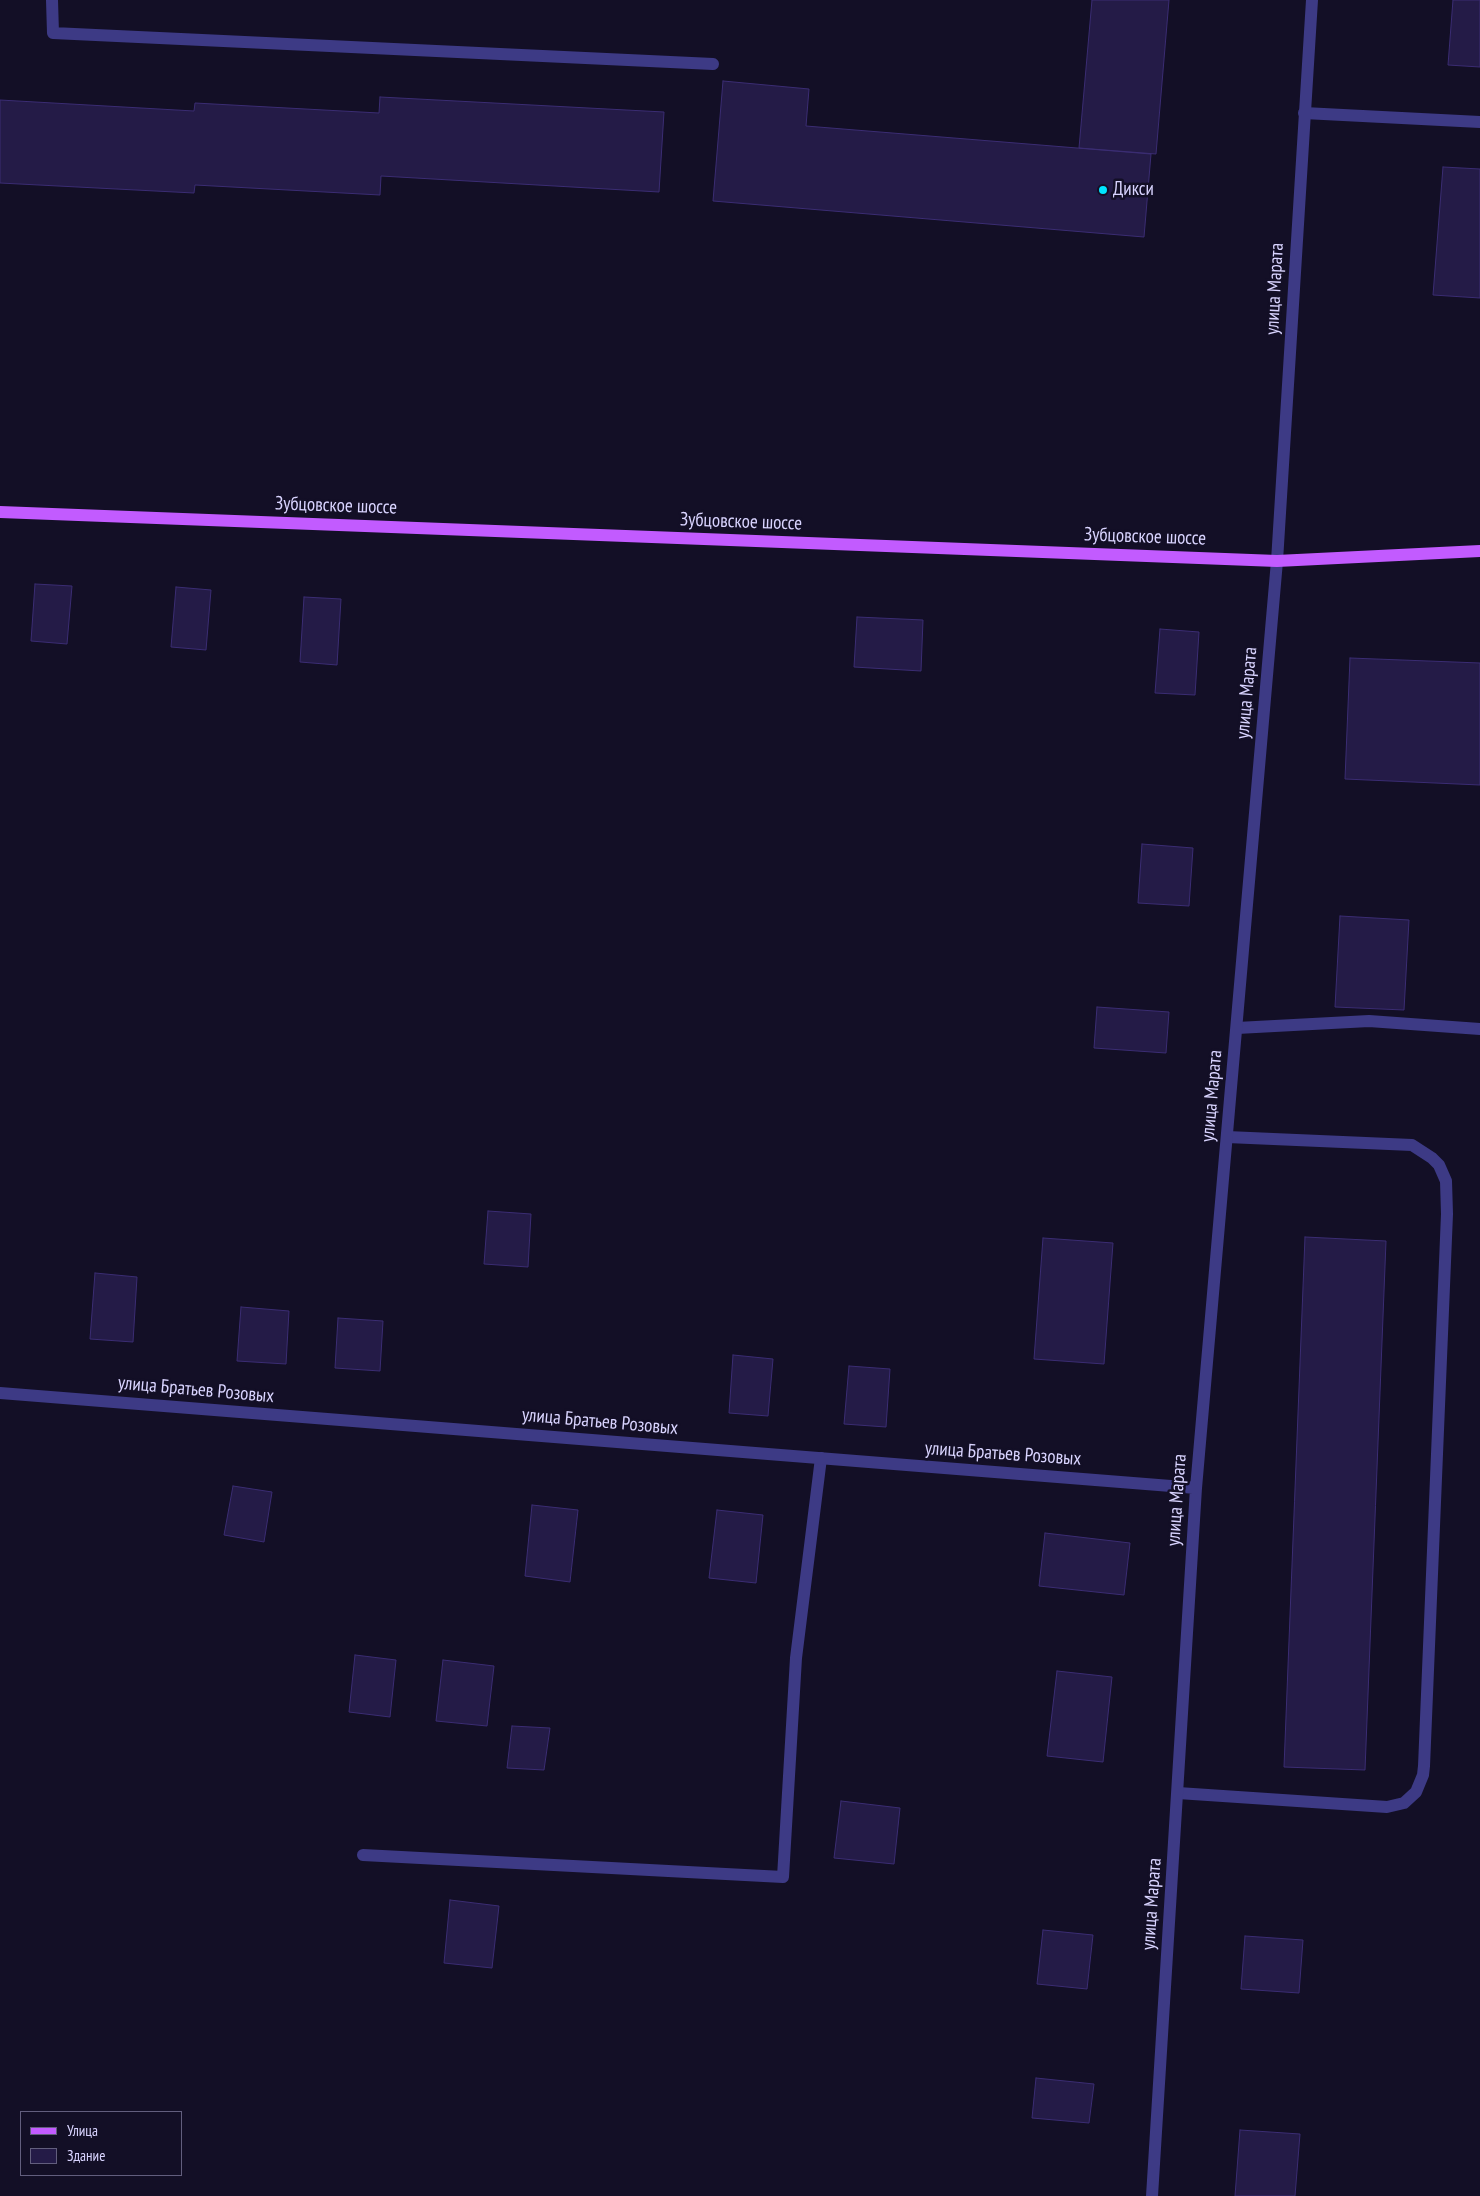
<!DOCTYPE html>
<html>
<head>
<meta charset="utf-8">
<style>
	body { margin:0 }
	#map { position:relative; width:1480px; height:2196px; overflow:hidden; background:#130f26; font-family:"PT Sans Narrow",sans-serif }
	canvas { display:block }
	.legend { position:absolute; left:20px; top:2111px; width:162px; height:65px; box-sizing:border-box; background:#130f26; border:1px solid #625e7d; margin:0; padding:6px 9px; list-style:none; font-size:15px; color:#d9d4ff }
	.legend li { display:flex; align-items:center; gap:10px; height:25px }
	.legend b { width:25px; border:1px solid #625e7d }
</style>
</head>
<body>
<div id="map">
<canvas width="1480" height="2196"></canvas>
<ul class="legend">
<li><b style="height:6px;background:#c25bff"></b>Улица</li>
<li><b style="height:14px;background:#241b47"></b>Здание</li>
</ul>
</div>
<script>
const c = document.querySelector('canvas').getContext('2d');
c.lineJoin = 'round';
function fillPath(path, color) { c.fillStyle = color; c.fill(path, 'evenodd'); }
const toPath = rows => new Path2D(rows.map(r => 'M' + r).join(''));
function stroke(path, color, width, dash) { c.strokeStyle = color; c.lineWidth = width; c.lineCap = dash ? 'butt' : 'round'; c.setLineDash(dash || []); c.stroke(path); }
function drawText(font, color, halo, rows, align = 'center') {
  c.font = font + ' "PT Sans Narrow",sans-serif'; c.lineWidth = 5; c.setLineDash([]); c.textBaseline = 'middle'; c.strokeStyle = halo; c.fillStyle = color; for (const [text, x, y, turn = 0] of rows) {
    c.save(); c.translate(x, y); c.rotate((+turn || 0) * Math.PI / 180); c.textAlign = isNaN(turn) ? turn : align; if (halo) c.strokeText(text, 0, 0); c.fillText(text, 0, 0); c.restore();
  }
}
const building = toPath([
	[1092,0,1169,0,1156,154,1079,148,1092,0],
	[1453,0,1480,0,1480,67,1448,65,1453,0],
	[723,81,809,89,806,126,1151,154,1144,237,713,201,723,81],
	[380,97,664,112,659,192,381,176,380,195,195,185,194,193,0,183,0,100,194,111,195,103,379,113,380,97],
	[1443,167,1480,169,1480,298,1433,295,1443,167],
	[35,584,72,586,67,644,31,641,35,584],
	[176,587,211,590,206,650,171,647,176,587],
	[304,597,341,599,337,665,300,662,304,597],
	[857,617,923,620,921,671,854,667,857,617],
	[1160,629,1199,632,1195,695,1155,693,1160,629],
	[1350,658,1480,663,1480,785,1345,779,1350,658],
	[1142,844,1193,848,1189,906,1138,903,1142,844],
	[1340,916,1409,920,1404,1010,1335,1007,1340,916],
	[1097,1007,1169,1012,1166,1053,1094,1048,1097,1007],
	[488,1211,531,1214,528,1267,484,1264,488,1211],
	[1305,1237,1386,1241,1365,1770,1284,1767,1305,1237],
	[1043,1238,1113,1243,1104,1364,1034,1359,1043,1238],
	[95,1273,137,1277,133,1342,90,1339,95,1273],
	[241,1307,289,1311,286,1364,237,1361,241,1307],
	[338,1318,383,1321,380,1371,335,1368,338,1318],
	[733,1355,773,1359,768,1416,729,1413,733,1355],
	[849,1366,890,1369,886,1427,844,1424,849,1366],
	[233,1486,272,1492,264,1542,224,1535,233,1486],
	[532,1505,578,1510,570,1582,525,1576,532,1505],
	[717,1510,763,1515,756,1583,709,1578,717,1510],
	[1045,1533,1130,1543,1124,1595,1039,1586,1045,1533],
	[355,1655,396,1660,390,1717,349,1712,355,1655],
	[443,1660,494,1666,487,1726,436,1721,443,1660],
	[1057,1671,1112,1677,1103,1762,1047,1756,1057,1671],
	[512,1726,550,1728,544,1770,507,1768,512,1726],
	[841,1801,900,1808,894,1864,834,1858,841,1801],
	[450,1900,499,1906,492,1968,444,1963,450,1900],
	[1043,1930,1093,1935,1087,1989,1037,1984,1043,1930],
	[1245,1936,1303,1940,1299,1993,1241,1989,1245,1936],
	[1036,2078,1094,2084,1089,2123,1032,2118,1036,2078],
	[1240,2130,1300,2134,1295,2196,1235,2196,1240,2130]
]);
const lane = toPath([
	[52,0,53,33,713,64],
	[1304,113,1480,122],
	[1237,1028,1369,1021,1480,1029],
	[1178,1793,1387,1807,1404,1803,1416,1792,1423,1775,1424,1766,1447,1214,1446,1181,1439,1165,1432,1158,1412,1145,1227,1137],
	[363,1855,783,1877,796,1658,821,1458]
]);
const street = toPath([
	[0,1393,1196,1488],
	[1152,2196,1196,1488,1277,561,1312,0]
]);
const primary = toPath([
	[0,512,1277,561,1480,551]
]);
const markers = [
	[1103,190,5,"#00e5ff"]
];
const poiNames = [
	["Дикси",1113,190]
];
const streetNames = [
	["улица Марата",1275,289,-87],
	["Зубцовское шоссе",336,506,2],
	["Зубцовское шоссе",741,522,2],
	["Зубцовское шоссе",1145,537,2],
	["улица Марата",1247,693,-85],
	["улица Марата",1212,1096,-85],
	["улица Братьев Розовых",196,1390,5],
	["улица Братьев Розовых",600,1422,5],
	["улица Братьев Розовых",1003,1454,4],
	["улица Марата",1177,1500,-86],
	["улица Марата",1152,1904,-86]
];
fillPath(building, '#241b47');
stroke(building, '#3b2d73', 1);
stroke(lane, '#3d3a85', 12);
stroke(street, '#3d3a85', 12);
stroke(primary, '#c25bff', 12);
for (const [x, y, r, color] of markers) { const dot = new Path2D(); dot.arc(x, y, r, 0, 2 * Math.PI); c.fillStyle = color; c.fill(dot); stroke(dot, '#130f26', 2); }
drawText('19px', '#d9d4ff', '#130f26', poiNames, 'left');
drawText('19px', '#d9d4ff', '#130f26', streetNames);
</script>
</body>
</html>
